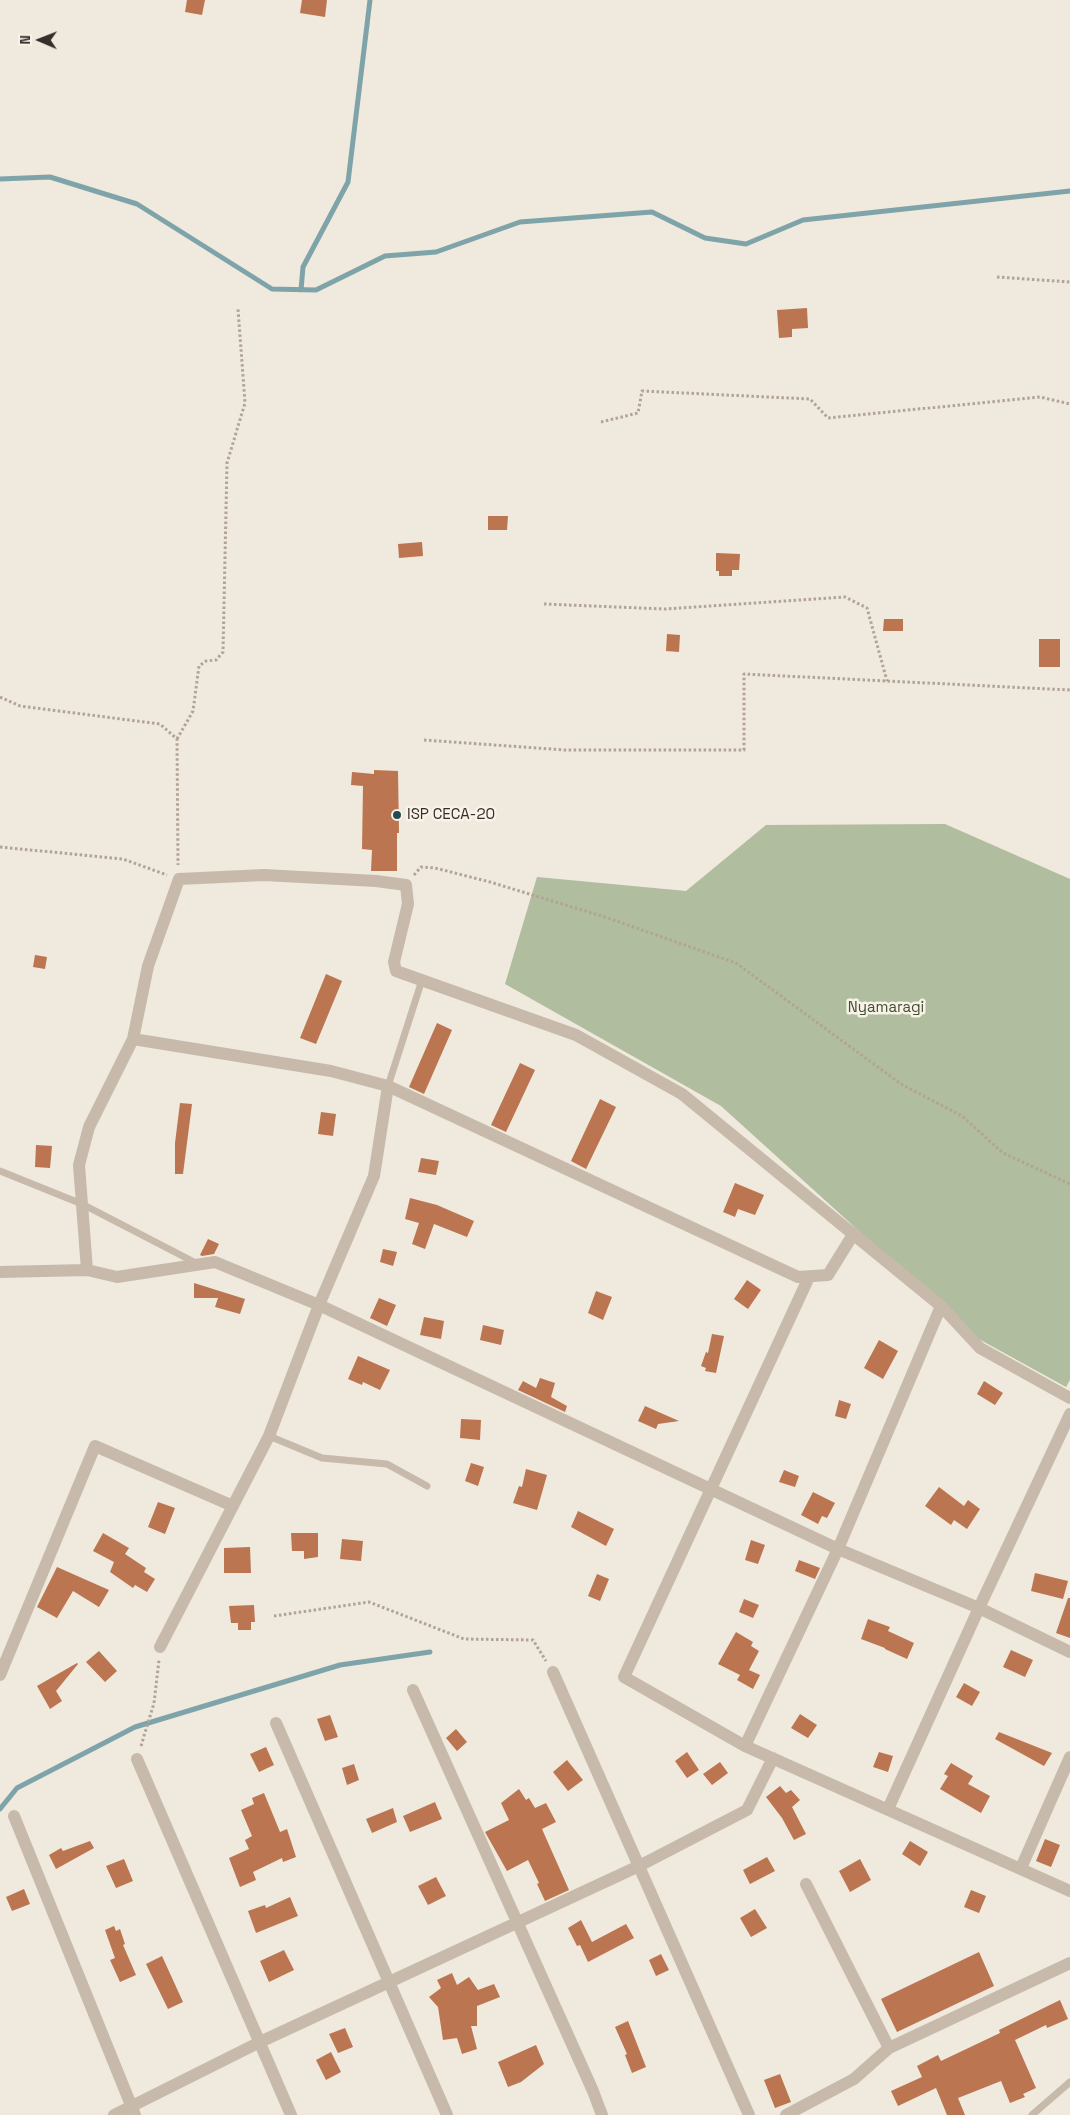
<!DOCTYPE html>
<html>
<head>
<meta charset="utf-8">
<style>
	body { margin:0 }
	#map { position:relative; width:1070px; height:2115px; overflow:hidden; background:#f0e9dd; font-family:"Space Grotesk",sans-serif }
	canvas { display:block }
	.north { position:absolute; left:15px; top:15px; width:50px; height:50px; -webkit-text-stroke:4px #f8f2e9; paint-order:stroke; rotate:271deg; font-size:14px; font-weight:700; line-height:20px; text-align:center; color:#352e29 }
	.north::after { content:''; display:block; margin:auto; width:18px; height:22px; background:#352e29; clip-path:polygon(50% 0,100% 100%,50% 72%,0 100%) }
</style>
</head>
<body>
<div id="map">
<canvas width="1070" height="2115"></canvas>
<div class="north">N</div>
</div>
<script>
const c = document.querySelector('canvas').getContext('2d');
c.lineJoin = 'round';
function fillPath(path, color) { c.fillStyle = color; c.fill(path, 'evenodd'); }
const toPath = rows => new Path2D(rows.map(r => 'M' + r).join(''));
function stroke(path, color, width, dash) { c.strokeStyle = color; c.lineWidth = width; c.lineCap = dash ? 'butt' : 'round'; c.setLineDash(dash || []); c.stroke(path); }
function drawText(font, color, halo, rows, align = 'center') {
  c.font = font + ' "Space Grotesk",sans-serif'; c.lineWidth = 5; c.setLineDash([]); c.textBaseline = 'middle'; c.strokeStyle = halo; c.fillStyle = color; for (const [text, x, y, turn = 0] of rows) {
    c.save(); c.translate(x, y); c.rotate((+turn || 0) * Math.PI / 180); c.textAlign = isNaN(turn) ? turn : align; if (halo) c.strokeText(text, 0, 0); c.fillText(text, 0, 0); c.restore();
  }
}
const green = toPath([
	[945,824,1070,879,1070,1380,1066,1387,977,1338,721,1106,505,984,537,877,686,891,766,825]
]);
const stream = toPath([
	[0,179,50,177,137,204,272,289,316,290,385,256,436,252,520,222,652,212,705,238,746,244,803,220,1070,191],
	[301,290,303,267,348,182,370,0],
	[0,1809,17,1788,135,1727,340,1665,430,1652]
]);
const building = toPath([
	[187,0,205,0,202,15,185,12],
	[302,0,327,0,325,17,300,13],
	[807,308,808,328,792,329,792,337,779,338,777,310],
	[488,516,508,516,507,530,488,530],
	[422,542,423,556,399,558,398,544],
	[716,553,740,554,739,570,732,570,732,576,719,576,719,571,716,571],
	[884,619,903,619,903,631,883,631],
	[667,634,680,635,679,652,666,651],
	[1039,639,1060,639,1060,667,1039,667],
	[374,770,398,771,399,833,397,833,397,871,371,871,372,850,362,849,363,786,351,785,352,772,374,774],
	[35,955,47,957,45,969,33,967],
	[326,974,342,981,316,1044,300,1038],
	[437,1023,452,1030,424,1094,409,1087],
	[520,1063,535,1070,506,1132,491,1125],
	[600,1099,616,1107,586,1169,571,1161],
	[180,1103,192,1104,183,1174,175,1174,175,1143],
	[321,1112,336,1114,333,1136,318,1134],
	[36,1145,52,1146,50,1168,35,1167],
	[421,1158,439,1161,436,1175,418,1172],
	[735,1183,764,1195,755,1215,738,1209,735,1217,723,1212],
	[410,1198,437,1205,474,1221,467,1237,434,1224,425,1249,412,1244,419,1223,405,1219],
	[208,1239,219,1244,214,1254,202,1256,200,1255],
	[383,1249,397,1252,393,1266,380,1262],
	[747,1280,761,1290,748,1309,734,1299],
	[194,1283,245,1299,240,1314,215,1307,218,1298,194,1298],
	[596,1291,612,1297,603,1320,588,1313],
	[379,1298,396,1305,387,1326,370,1318],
	[424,1317,444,1321,441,1339,420,1335],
	[483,1325,504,1330,501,1345,480,1340],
	[712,1334,724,1336,716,1373,705,1371,706,1368,701,1366,706,1352,708,1353],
	[879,1340,898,1351,883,1379,864,1368],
	[358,1356,390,1370,380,1390,363,1382,362,1385,348,1379],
	[540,1378,555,1383,551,1397,567,1406,565,1412,518,1390,523,1381,536,1388],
	[984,1381,1003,1393,995,1405,977,1394],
	[839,1400,851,1404,846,1419,835,1416],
	[645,1406,679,1421,658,1424,656,1429,638,1421],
	[461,1419,481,1420,480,1440,460,1438],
	[471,1463,484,1467,478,1486,465,1481],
	[526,1469,547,1475,537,1510,513,1503,519,1486,522,1487],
	[784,1470,799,1476,795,1487,779,1482],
	[939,1487,964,1506,968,1500,980,1509,967,1529,954,1520,951,1525,925,1506],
	[813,1492,835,1503,827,1518,822,1516,818,1524,801,1515],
	[158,1502,175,1508,165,1534,148,1527],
	[578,1511,614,1529,606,1546,571,1527],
	[103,1533,129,1548,125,1554,146,1568,144,1572,155,1579,147,1592,135,1585,133,1588,110,1572,114,1562,93,1551],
	[291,1533,318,1533,318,1557,304,1559,304,1551,292,1551],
	[342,1539,363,1541,361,1561,340,1559],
	[751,1540,765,1545,758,1564,745,1560],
	[250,1547,251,1573,224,1573,224,1548],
	[799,1560,820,1568,815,1579,795,1571],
	[57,1567,109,1590,99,1607,73,1591,57,1618,37,1607],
	[1035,1573,1068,1581,1063,1599,1031,1591],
	[597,1574,609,1579,600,1601,588,1596],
	[1068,1598,1070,1598,1070,1638,1056,1633],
	[744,1599,759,1605,753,1618,739,1612],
	[254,1605,255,1622,251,1622,251,1630,238,1630,238,1623,231,1623,229,1606],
	[868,1619,890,1627,888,1631,914,1643,907,1659,885,1649,885,1648,861,1639],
	[736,1632,753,1642,751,1646,759,1651,749,1670,760,1675,753,1689,737,1680,740,1675,718,1664],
	[1011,1650,1033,1660,1025,1677,1003,1667],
	[99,1651,117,1671,105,1682,86,1662],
	[77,1663,78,1664,56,1691,62,1701,50,1709,37,1686],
	[964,1683,980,1692,972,1706,956,1697],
	[800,1714,817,1725,808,1738,791,1728],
	[330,1715,338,1737,325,1741,317,1719],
	[456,1729,467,1742,457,1751,446,1738],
	[999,1732,1052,1753,1044,1766,995,1739],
	[266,1747,274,1765,259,1772,250,1754],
	[687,1752,699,1770,687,1778,675,1761],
	[879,1752,893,1756,888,1772,873,1767],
	[567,1760,583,1780,568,1791,553,1772],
	[720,1762,728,1773,712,1785,703,1774],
	[951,1763,973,1776,968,1784,990,1796,981,1813,940,1789,948,1776,944,1774],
	[354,1764,359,1780,347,1785,342,1768],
	[780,1786,786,1793,791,1790,800,1800,792,1807,806,1834,794,1840,782,1818,766,1797],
	[519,1789,526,1800,529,1798,535,1808,546,1803,556,1822,542,1829,569,1890,545,1901,537,1884,539,1883,528,1860,507,1871,485,1832,509,1820,501,1803],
	[264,1793,280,1832,287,1829,296,1857,283,1862,282,1858,253,1872,256,1880,240,1887,229,1858,249,1849,245,1840,252,1836,241,1810,254,1804,252,1798],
	[435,1802,442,1819,410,1832,403,1816],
	[393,1808,397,1822,372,1833,366,1819],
	[1045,1839,1060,1845,1051,1867,1036,1861],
	[90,1841,94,1848,56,1869,49,1855,61,1848,63,1851],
	[910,1841,928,1852,920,1866,902,1854],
	[767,1857,775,1871,750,1884,743,1870],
	[124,1859,133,1881,116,1888,106,1866],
	[860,1859,871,1880,850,1892,839,1871],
	[436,1877,446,1896,428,1905,418,1886],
	[24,1889,30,1904,12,1911,6,1897],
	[971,1890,986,1896,979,1913,964,1907],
	[290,1897,298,1916,256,1933,248,1911,265,1905,266,1908],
	[755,1909,767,1928,751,1937,740,1918],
	[581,1920,592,1942,626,1924,634,1938,588,1962,580,1945,577,1946,568,1928],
	[114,1926,116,1931,120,1929,125,1944,123,1945,136,1975,120,1982,110,1960,115,1958,105,1930],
	[284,1950,294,1970,269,1982,260,1961],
	[979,1952,994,1986,897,2032,881,1999],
	[661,1954,669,1970,656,1976,649,1960],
	[162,1956,183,2002,168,2009,146,1964],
	[452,1973,457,1985,469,1977,478,1990,494,1984,500,1997,477,2006,477,2026,471,2026,477,2049,462,2054,457,2038,443,2040,438,2007,429,1997,441,1988,437,1980],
	[1060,2000,1068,2019,1047,2028,1046,2025,1015,2040,1036,2088,1023,2094,1025,2097,1010,2103,1001,2081,958,2098,965,2115,947,2115,936,2088,898,2106,891,2091,922,2077,917,2066,938,2055,941,2061,1000,2033,999,2030],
	[628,2021,646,2067,632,2073,625,2055,627,2054,615,2027],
	[345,2028,353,2047,338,2053,329,2034],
	[536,2045,544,2064,521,2082,508,2087,498,2062],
	[331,2052,341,2072,326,2080,316,2060],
	[780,2074,791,2102,775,2108,764,2080]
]);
const path = toPath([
	[997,277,1070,282],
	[601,422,638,413,642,391,810,399,828,418,1040,397,1070,404],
	[544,604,665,609,845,597,867,608,887,681],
	[0,697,20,706,160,724,177,739,178,865],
	[177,739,193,711,199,666,206,661,216,660,223,652,227,463,245,403,238,309],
	[424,740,565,750,744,750,744,674,1070,690],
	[0,847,123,859,167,875],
	[414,875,421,867,435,868,490,882,605,917,736,963,901,1084,962,1116,1003,1153,1070,1184],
	[274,1616,369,1602,464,1639,533,1640,546,1661],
	[141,1746,154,1703,159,1660]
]);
const lane = toPath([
	[388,1086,422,980],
	[0,1171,82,1204,196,1263],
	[269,1436,322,1458,387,1464,427,1486],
	[1032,2115,1070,2082]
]);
const street = toPath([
	[133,1039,331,1071,388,1086,798,1277,828,1275,854,1233],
	[87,1270,79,1165,89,1127,133,1039,148,966,179,879,264,875,376,881,406,885,408,904,394,962,396,971,576,1035,682,1094,941,1306,980,1348,1070,1398],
	[0,1272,87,1270,117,1277,215,1262,319,1305,838,1549,979,1608,1070,1652],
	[809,1277,624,1677,745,1746,1070,1891],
	[160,1647,269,1436,319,1305,374,1176,388,1086],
	[553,1672,749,2115],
	[0,1675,95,1446,233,1506],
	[413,1690,593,2091,602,2115],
	[276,1723,447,2115],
	[745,1746,838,1549,941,1306],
	[137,1759,291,2115],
	[888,1809,979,1608,1070,1414],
	[14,1816,135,2115],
	[1021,1868,1070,1757],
	[806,1884,889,2048],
	[114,2115,260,2042,639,1866,747,1810,773,1758],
	[786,2115,854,2079,889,2048,1070,1963]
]);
const markers = [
	[397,815,5,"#224a52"]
];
const poiNames = [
	["ISP CECA-20",407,815]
];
const parkNames = [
	["Nyamaragi",886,1008]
];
fillPath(green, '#b0bd9e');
stroke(stream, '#7ea4aa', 5);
fillPath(building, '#bb7550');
stroke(path, '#b2a494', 3, [2.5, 2.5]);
stroke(lane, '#c7baaa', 7);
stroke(street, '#c7baaa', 12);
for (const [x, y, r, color] of markers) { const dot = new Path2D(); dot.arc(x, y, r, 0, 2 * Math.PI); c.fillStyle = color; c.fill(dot); stroke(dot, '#f8f2e9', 2); }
drawText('15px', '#352e29', '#f8f2e9', poiNames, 'left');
drawText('15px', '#41512f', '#f8f2e9', parkNames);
</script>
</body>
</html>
